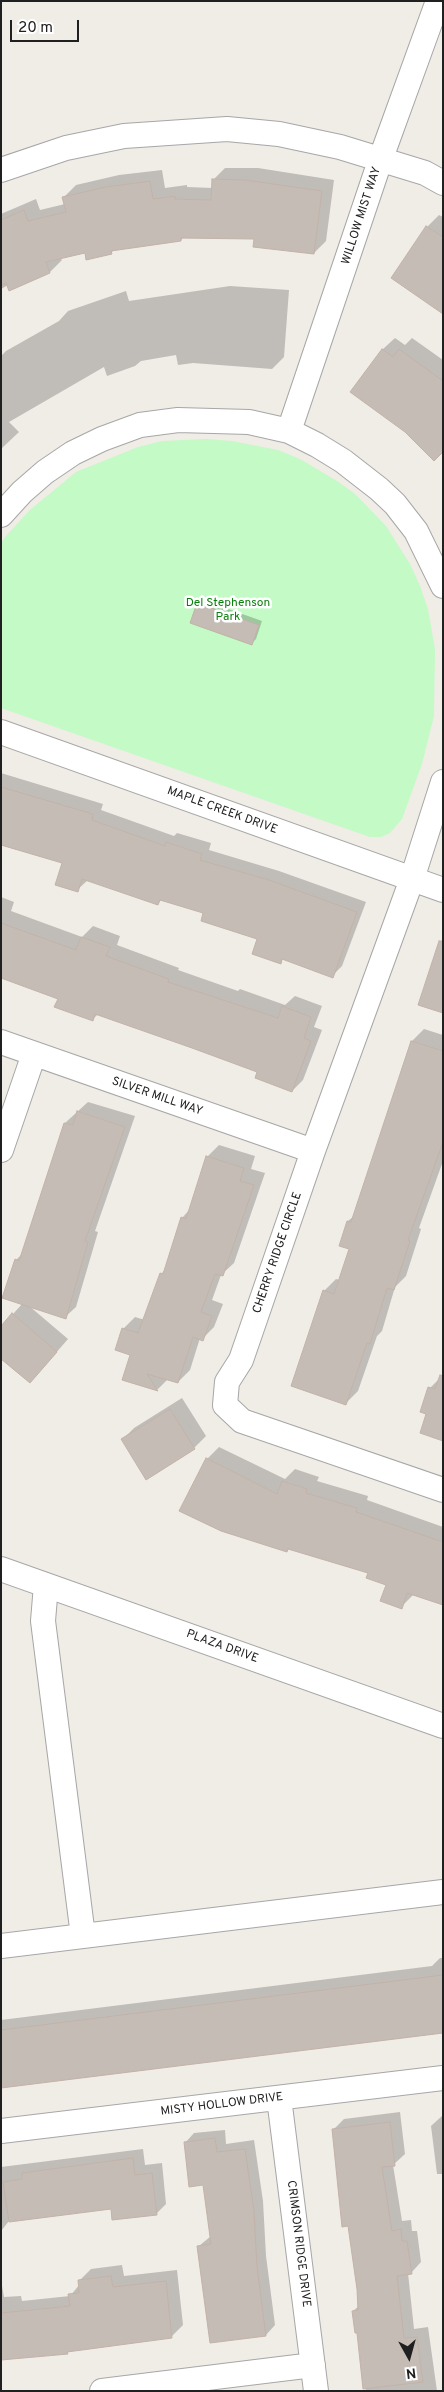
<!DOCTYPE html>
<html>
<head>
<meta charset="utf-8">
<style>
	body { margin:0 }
	#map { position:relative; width:444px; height:2392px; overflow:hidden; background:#f0ece6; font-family:Overpass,sans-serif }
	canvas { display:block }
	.frame { position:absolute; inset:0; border:2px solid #202020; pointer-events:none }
	.north { position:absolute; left:384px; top:2332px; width:50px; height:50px; -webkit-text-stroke:4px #fff; paint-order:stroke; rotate:173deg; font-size:14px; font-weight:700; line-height:20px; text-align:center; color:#202020 }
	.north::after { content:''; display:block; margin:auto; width:18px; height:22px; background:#202020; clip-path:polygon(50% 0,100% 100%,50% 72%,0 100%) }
	.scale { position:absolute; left:10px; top:20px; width:69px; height:22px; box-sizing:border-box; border:2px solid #202020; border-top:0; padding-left:6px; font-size:15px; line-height:18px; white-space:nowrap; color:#202020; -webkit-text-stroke:4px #fff; paint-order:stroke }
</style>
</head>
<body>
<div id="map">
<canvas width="444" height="2392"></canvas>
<div class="frame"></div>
<div class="north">N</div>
<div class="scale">20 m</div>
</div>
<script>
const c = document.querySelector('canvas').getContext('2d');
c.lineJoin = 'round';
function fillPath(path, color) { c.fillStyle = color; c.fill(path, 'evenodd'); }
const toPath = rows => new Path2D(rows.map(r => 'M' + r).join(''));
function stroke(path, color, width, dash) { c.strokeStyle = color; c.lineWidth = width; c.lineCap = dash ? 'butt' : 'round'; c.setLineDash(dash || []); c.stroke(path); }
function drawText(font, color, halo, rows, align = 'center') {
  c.font = font + ' Overpass,sans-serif'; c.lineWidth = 5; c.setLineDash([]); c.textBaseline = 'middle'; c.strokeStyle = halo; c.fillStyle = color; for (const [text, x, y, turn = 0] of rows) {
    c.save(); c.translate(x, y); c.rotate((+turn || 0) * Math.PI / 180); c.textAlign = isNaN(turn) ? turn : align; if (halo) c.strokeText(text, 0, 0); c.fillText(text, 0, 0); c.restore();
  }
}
const park = toPath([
	[206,439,232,441,278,450,300,459,337,481,355,494,386,526,410,564,420,586,428,609,435,649,434,716,422,764,402,819,390,833,381,837,370,837,1,708,1,543,5,537,30,510,76,472,138,447,162,441]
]);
const shadow = toPath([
	[225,168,258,168,334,180,326,241,314,253,255,238,184,237,181,240,115,249,111,253,86,251,60,258,62,260,50,272,8,285,1,289,1,214,36,199,40,210,65,204,63,198,76,185,119,175,162,170,165,188,187,185,187,187,213,188,213,180],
	[439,215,443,217,443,309,427,227],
	[230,286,289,290,284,357,272,369,193,363,178,365,176,355,141,361,135,366,107,376,104,367,9,422,19,432,1,449,1,356,6,351,59,321,68,311,126,291,129,301],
	[395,338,405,345,412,338,443,360,443,450,406,431,352,392,383,349],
	[203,600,262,621,256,639,252,643,198,604],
	[1,773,103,804,101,810,174,836,177,833,211,843,209,850,279,871,366,902,342,966,332,976,284,958,280,962,258,938,205,913,162,899,157,904,88,880,77,890,63,863,1,845],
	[1,897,14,902,11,911,82,937,93,926,120,936,117,945,179,968,178,970,238,991,240,989,285,1005,295,996,322,1006,314,1027,322,1030,303,1080,292,1091,259,1071,98,1014,92,1020,59,998,1,978],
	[424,1029,443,1035,443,1161,419,1228,421,1229,406,1276,395,1287,382,1331,377,1336,358,1391,346,1403,324,1291,336,1279,340,1280,351,1248,348,1221,354,1216,412,1041],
	[88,1102,135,1116,95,1231,98,1232,76,1307,65,1317,28,1305,68,1339,42,1369,13,1314,23,1303,16,1260,23,1253,65,1123],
	[219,1145,255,1156,251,1169,265,1173,234,1263,221,1275,212,1300,223,1304,214,1327,202,1339,200,1338,190,1370,178,1382,168,1379,158,1389,124,1379,132,1354,123,1329,135,1317,145,1320,161,1274,165,1270,182,1218,190,1209,207,1157],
	[442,1376,428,1414,430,1388],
	[182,1398,206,1436,194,1448,122,1440,134,1428],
	[219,1447,285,1479,295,1469,319,1477,317,1481,368,1496,367,1500,443,1527,443,1604,413,1595,401,1607,387,1584,369,1573,289,1548,286,1551,207,1459],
	[440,1958,443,1958,443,2033,1,2086,1,2020,432,1966],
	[400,2112,405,2154,393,2165,402,2221,411,2220,412,2231,417,2231,421,2262,411,2273,408,2273,414,2329,428,2327,437,2391,366,2391,358,2332,353,2311,359,2306,349,2224,334,2129,344,2119],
	[443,2115,443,2174,437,2174,431,2126],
	[225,2130,226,2144,254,2140,263,2201,266,2256,275,2325,266,2335,211,2342,199,2246,211,2236,204,2184,185,2143,194,2133],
	[143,2149,145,2165,162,2163,166,2204,156,2214,112,2208,9,2221,1,2231,1,2167],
	[122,2265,124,2276,177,2270,183,2325,171,2337,70,2350,67,2353,1,2359,1,2280,4,2297,21,2296,22,2301,70,2296,80,2284,79,2281,91,2269]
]);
const building = toPath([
	[212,179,245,180,322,191,314,254,253,247,254,239,181,238,181,241,111,251,112,254,86,260,85,253,46,262,50,273,9,291,6,283,1,285,1,220,24,210,28,221,66,212,62,197,106,187,150,181,153,199,175,196,175,199,211,200,212,179],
	[426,226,443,237,443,314,391,278,426,226],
	[382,349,393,357,399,349,443,381,443,452,434,461,405,432,350,392,382,349],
	[197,603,259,625,252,645,190,623,197,603],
	[1,787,93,814,92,820,165,846,166,842,202,854,200,860,269,880,357,912,333,978,282,959,281,964,252,954,257,939,201,921,203,913,160,900,158,905,82,879,78,892,55,885,62,863,1,845,1,787],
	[1,923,76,950,81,937,110,947,106,956,169,979,168,982,278,1018,282,1006,311,1017,304,1038,311,1041,292,1092,255,1078,257,1072,192,1048,95,1014,93,1021,54,1007,58,999,1,978,1,923],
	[439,941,443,941,443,1013,418,1005,439,941],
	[411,1041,443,1051,443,1142,408,1240,410,1241,394,1290,387,1288,370,1344,367,1343,346,1405,291,1386,323,1290,334,1294,349,1249,339,1246,347,1221,351,1222,411,1041],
	[77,1111,125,1127,85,1241,88,1242,66,1319,2,1298,15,1259,19,1261,64,1123,73,1125,77,1111],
	[206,1156,244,1168,240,1181,254,1185,223,1276,215,1274,201,1312,212,1316,203,1341,193,1337,178,1383,147,1374,158,1391,122,1380,130,1355,115,1350,122,1328,138,1333,160,1273,163,1274,181,1217,186,1219,206,1156],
	[12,1313,57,1352,30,1383,1,1359,1,1326,12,1313],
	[440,1375,443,1376,443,1441,420,1433,426,1414,420,1412,428,1387,435,1389,440,1375],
	[170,1409,195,1449,146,1480,121,1439,170,1409],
	[206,1458,277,1494,282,1481,307,1489,306,1493,357,1508,356,1512,443,1542,443,1605,407,1593,402,1609,380,1601,386,1585,366,1578,368,1573,288,1549,287,1552,221,1531,179,1511,206,1458],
	[443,1975,443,2033,1,2088,1,2030,443,1975],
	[390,2122,395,2166,382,2167,392,2231,401,2229,402,2241,407,2241,412,2274,397,2276,404,2338,417,2337,423,2382,363,2389,357,2333,355,2333,352,2311,358,2310,357,2289,348,2226,342,2227,332,2129,390,2122],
	[215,2138,217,2152,245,2149,254,2211,257,2267,266,2336,210,2343,197,2246,211,2244,203,2185,189,2187,184,2142,215,2138],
	[133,2158,135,2175,152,2173,157,2215,112,2220,111,2209,9,2222,3,2182,22,2179,22,2173,133,2158],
	[111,2276,113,2287,166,2281,172,2338,67,2352,68,2354,1,2360,1,2313,70,2306,68,2294,79,2293,78,2280,111,2276]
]);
const minor = toPath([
	[1,170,66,148,124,136,227,129,279,134,340,147,425,173,443,183],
	[289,431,381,158,438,1],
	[1,515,22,492,45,472,73,453,102,439,140,425,178,420,249,422,289,431,317,445,343,461,379,489,395,504,416,531,443,586],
	[1,732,443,890],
	[443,782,412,879,313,1151,241,1360,227,1382,225,1405,242,1421,443,1490],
	[1,1042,313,1151],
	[1,1150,34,1054],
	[1,1569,443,1726],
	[46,1585,43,1621,83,1936],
	[1,1946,443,1892],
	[279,2098,316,2391],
	[1,2131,443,2078],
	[102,2391,313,2365]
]);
const streetNames = [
	["WILLOW MIST WAY",362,216,-72],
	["MAPLE CREEK DRIVE",222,811,20],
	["SILVER MILL WAY",157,1097,19],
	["CHERRY RIDGE CIRCLE",278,1253,-71],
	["PLAZA DRIVE",222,1647,20],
	["MISTY HOLLOW DRIVE",222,2105,-7],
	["CRIMSON RIDGE DRIVE",298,2244,83]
];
const parkNames = [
	["Del Stephenson",228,604],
	["Park",228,618]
];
fillPath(park, '#c3fac5');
fillPath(shadow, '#0003');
fillPath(building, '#c5bcb5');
stroke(building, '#c2b2a8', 1);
stroke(minor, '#a7a7a7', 26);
stroke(minor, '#fff', 24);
drawText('12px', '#202020', '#fff', streetNames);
drawText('12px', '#0b800e', '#fff', parkNames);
</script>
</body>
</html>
